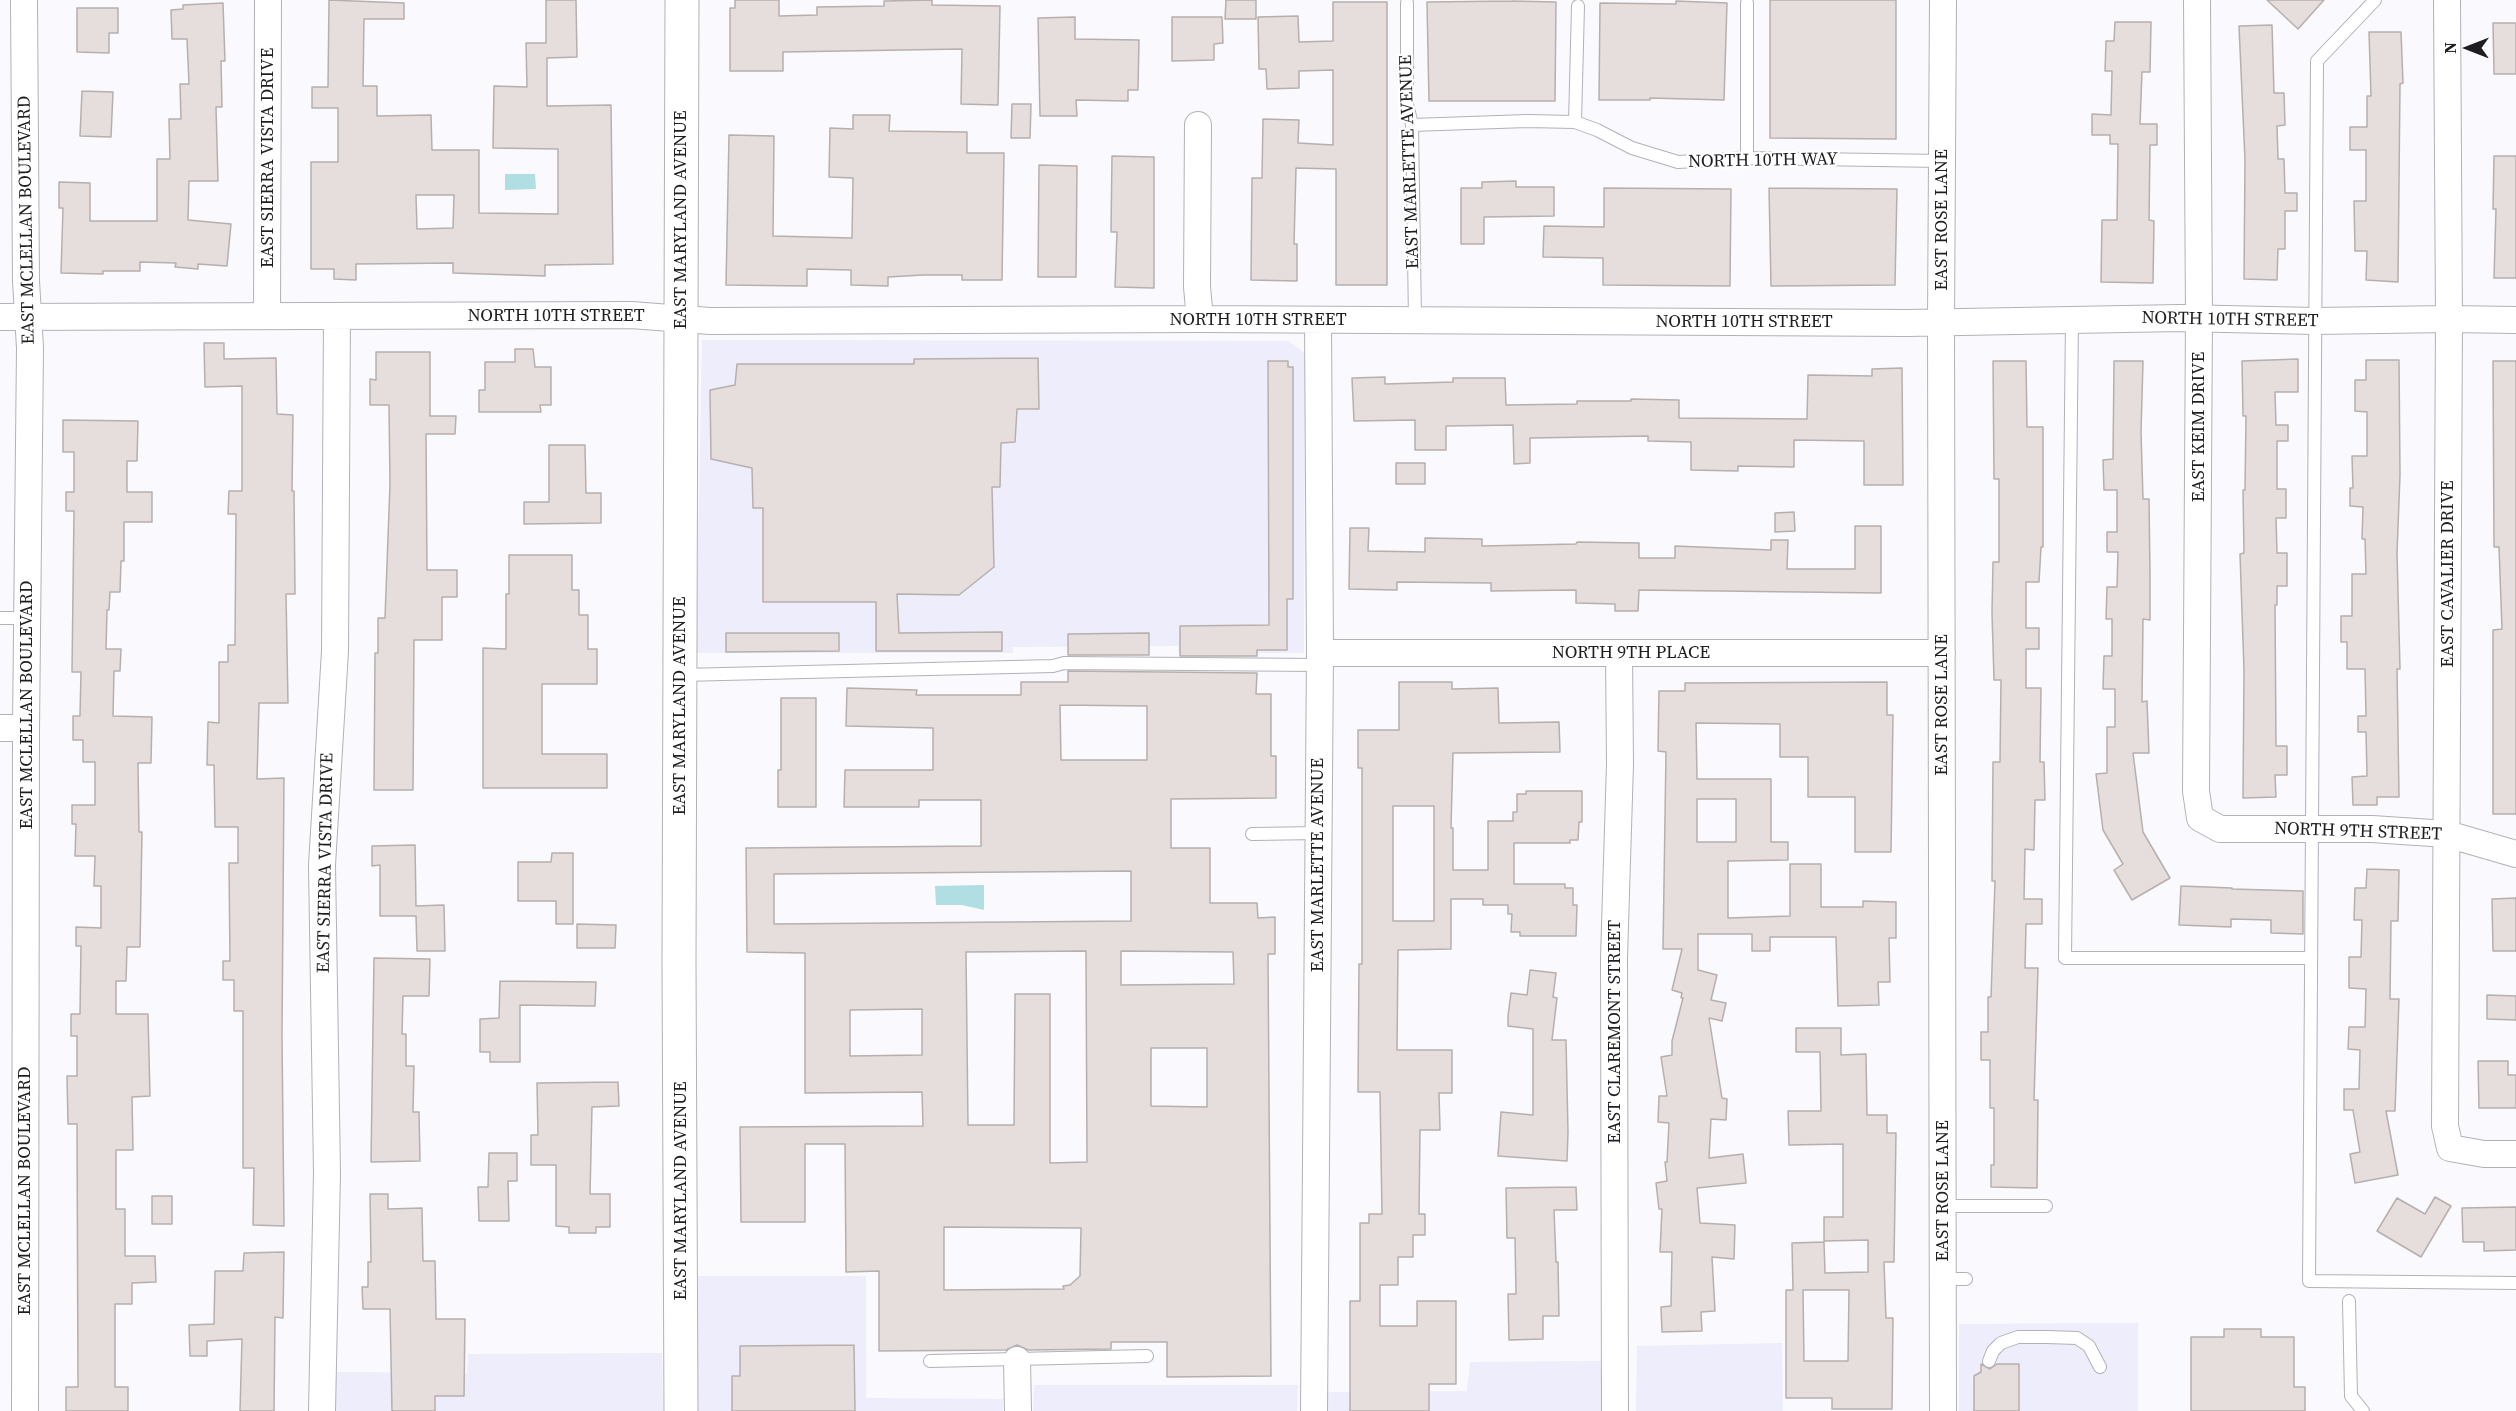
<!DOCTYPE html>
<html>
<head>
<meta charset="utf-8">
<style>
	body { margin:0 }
	#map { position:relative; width:2516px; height:1411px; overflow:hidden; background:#f9f9fe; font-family:"Source Serif 4",serif }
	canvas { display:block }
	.north { position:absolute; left:2438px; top:18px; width:60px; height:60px; -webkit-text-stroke:4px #fff; paint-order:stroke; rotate:270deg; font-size:16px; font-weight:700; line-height:24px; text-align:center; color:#1e1e20 }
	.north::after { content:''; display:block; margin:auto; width:21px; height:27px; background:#1e1e20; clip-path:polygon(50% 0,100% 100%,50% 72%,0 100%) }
</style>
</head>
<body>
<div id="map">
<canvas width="2516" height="1411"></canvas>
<div class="north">N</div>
</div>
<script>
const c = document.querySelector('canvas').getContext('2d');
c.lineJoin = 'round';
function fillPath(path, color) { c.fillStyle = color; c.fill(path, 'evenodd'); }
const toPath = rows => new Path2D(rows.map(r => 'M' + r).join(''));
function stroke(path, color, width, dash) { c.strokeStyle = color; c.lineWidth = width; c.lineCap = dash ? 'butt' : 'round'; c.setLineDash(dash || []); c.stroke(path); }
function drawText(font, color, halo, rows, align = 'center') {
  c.font = font + ' "Source Serif 4",serif'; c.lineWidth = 4.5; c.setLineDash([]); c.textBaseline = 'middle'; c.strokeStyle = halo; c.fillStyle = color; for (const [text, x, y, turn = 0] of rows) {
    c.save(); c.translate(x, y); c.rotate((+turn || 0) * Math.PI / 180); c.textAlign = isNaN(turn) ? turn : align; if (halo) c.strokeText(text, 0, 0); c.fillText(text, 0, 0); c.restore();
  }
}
const built = toPath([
	[702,340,1289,341,1305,354,1304,653,1179,653,1178,646,1013,647,1013,653,696,653],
	[696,1276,866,1276,866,1398,1003,1399,1003,1411,696,1411],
	[2138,1323,2138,1411,1959,1411,1959,1324],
	[1782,1343,1783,1411,1636,1411,1637,1346],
	[662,1353,663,1411,335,1411,335,1372,467,1373,468,1354],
	[1601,1361,1601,1411,1327,1411,1327,1392,1467,1391,1470,1362],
	[1034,1385,1298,1385,1297,1411,1033,1411]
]);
const water = toPath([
	[505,174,535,174,536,189,505,190],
	[984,885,984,910,962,905,936,905,935,886]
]);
const building = toPath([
	[329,0,404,3,404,19,364,19,363,86,377,86,377,116,431,115,432,150,479,150,479,213,558,214,558,149,493,148,494,86,527,87,526,43,546,43,546,0,576,0,577,57,547,58,547,106,611,105,613,264,545,265,545,276,453,273,453,263,356,264,356,280,334,279,334,269,311,269,311,162,338,162,338,108,312,108,312,87,328,87,329,0],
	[416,195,454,195,453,228,417,229,416,195],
	[735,0,779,0,779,16,817,15,817,7,884,6,884,1,932,0,932,5,1000,6,998,105,961,104,962,49,783,52,783,71,730,71,730,8,735,8,735,0],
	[1226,0,1256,0,1256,19,1225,19,1226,0],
	[1770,0,1896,0,1896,139,1770,138,1770,0],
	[2267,0,2324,0,2298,29,2267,0],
	[1512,1,1556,2,1555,101,1429,101,1427,2,1512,1],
	[1676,1,1727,3,1724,100,1650,98,1650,100,1599,100,1600,3,1676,4,1676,1],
	[1333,2,1387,2,1387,285,1336,285,1336,169,1296,168,1294,244,1297,244,1297,281,1251,280,1252,178,1262,178,1263,119,1299,120,1298,143,1333,145,1333,70,1299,71,1299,88,1267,89,1266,69,1259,69,1258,17,1298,16,1299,42,1333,41,1333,2],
	[223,3,225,61,221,61,222,107,216,107,218,181,189,181,188,220,231,224,227,266,198,264,198,269,175,267,176,263,140,262,140,271,103,271,103,274,61,273,63,208,59,208,59,182,90,183,90,221,157,221,157,159,170,159,169,119,181,119,180,84,189,84,187,39,172,39,171,10,183,9,183,5,223,3],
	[77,8,118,8,118,33,109,33,109,53,77,52,77,8],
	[1075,17,1075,39,1139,40,1138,90,1128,90,1128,101,1076,100,1077,116,1040,116,1038,18,1075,17],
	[1172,17,1222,17,1223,43,1214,44,1214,60,1172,61,1172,17],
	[2115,22,2151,22,2150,72,2142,72,2140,124,2157,124,2157,145,2150,145,2149,220,2154,221,2153,283,2101,282,2102,220,2117,220,2118,144,2110,144,2110,135,2092,135,2092,114,2111,115,2112,71,2105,71,2106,41,2114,41,2115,22],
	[2493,23,2516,23,2516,74,2494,74,2493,23],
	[2272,25,2274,93,2284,93,2285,125,2277,126,2278,159,2284,159,2285,193,2297,193,2297,211,2285,211,2285,249,2278,249,2277,280,2244,279,2245,160,2239,26,2272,25],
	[2369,32,2401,32,2403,83,2400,84,2398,282,2366,280,2367,251,2355,251,2354,201,2366,201,2366,150,2350,150,2350,127,2367,127,2367,96,2371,96,2369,32],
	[82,91,113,92,111,137,80,136,82,91],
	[1012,104,1031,104,1030,138,1011,138,1012,104],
	[853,115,890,115,889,131,967,132,967,153,1004,153,1002,280,962,280,962,275,923,275,888,277,888,286,851,285,851,270,807,269,807,286,726,285,729,135,774,136,773,236,852,238,853,178,829,177,830,128,853,129,853,115],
	[1112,156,1154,157,1154,288,1115,287,1117,232,1111,232,1112,156],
	[2494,156,2516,156,2516,278,2494,278,2496,209,2493,209,2494,156],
	[1039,165,1077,166,1076,277,1038,277,1039,165],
	[1516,181,1516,187,1554,187,1554,216,1484,217,1484,244,1461,244,1461,188,1482,188,1482,182,1516,181],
	[1604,188,1731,189,1730,286,1603,285,1603,258,1543,257,1544,226,1604,227,1604,188],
	[1769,188,1897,189,1895,285,1771,286,1769,188],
	[204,343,224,343,224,359,276,358,277,414,293,415,292,491,294,491,295,594,286,594,288,703,259,703,257,779,284,778,282,1035,284,1226,253,1225,254,1168,243,1168,243,1011,234,1011,234,980,223,980,223,961,230,961,229,863,238,863,238,827,215,827,214,765,207,765,208,722,219,723,219,662,228,662,228,645,235,645,236,514,228,514,229,491,242,491,242,386,205,387,204,343],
	[515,349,533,349,535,367,551,367,551,405,540,405,541,412,479,412,479,390,485,390,485,362,515,362,515,349],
	[376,352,430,352,430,416,456,416,455,434,426,434,427,570,457,570,457,597,442,597,442,640,414,640,413,790,374,790,375,653,378,653,378,618,385,618,390,484,389,405,370,405,370,379,376,380,376,352],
	[1038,358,1039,409,1017,409,1015,442,1001,443,1000,487,992,487,994,567,959,595,897,594,899,633,1002,632,1002,651,876,651,876,602,763,602,763,508,753,508,752,468,711,459,710,390,735,385,737,364,914,364,914,359,1038,358],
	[2298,359,2298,392,2275,392,2276,425,2288,425,2288,441,2277,441,2277,489,2286,489,2286,518,2276,518,2277,553,2287,553,2287,586,2277,586,2277,605,2275,605,2276,746,2287,746,2287,775,2275,775,2276,797,2243,798,2244,670,2240,554,2244,553,2243,490,2245,490,2246,416,2243,416,2242,361,2298,359],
	[2366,360,2399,360,2400,475,2397,553,2400,669,2397,669,2399,797,2377,797,2377,805,2353,805,2352,777,2367,776,2366,732,2358,732,2358,716,2366,716,2365,669,2347,669,2347,642,2341,642,2341,616,2352,616,2352,574,2366,574,2365,539,2362,539,2363,507,2350,506,2350,488,2353,488,2352,456,2367,456,2367,412,2355,411,2355,380,2366,380,2366,360],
	[1268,361,1288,361,1288,367,1293,367,1293,599,1287,599,1287,650,1257,650,1257,656,1180,656,1180,626,1269,625,1268,361],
	[1993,361,2026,361,2027,427,2043,427,2043,547,2041,547,2039,582,2026,582,2026,628,2039,628,2039,649,2026,649,2026,688,2041,688,2040,762,2044,762,2045,800,2035,800,2034,850,2025,849,2024,899,2042,899,2042,924,2026,924,2025,968,2038,968,2034,1100,2038,1100,2037,1188,1991,1187,1991,1165,1994,1165,1994,1108,1990,1108,1990,1060,1981,1060,1981,1032,1988,1032,1988,997,1991,997,1995,881,1992,881,1993,762,2000,762,2001,680,1994,680,1992,613,1993,562,1999,562,1999,479,1994,479,1993,361],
	[2114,361,2143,361,2141,432,2143,499,2149,499,2150,575,2150,620,2143,619,2142,702,2147,701,2149,753,2133,753,2143,832,2170,878,2132,900,2114,870,2123,864,2103,830,2096,774,2107,773,2107,727,2115,727,2115,689,2103,689,2104,656,2112,656,2112,619,2106,619,2107,587,2117,587,2118,552,2107,552,2107,532,2117,532,2117,490,2104,490,2103,460,2113,459,2114,361],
	[2493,361,2516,361,2516,814,2493,814,2493,630,2502,629,2499,547,2494,547,2493,361],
	[1902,368,1903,485,1864,485,1864,441,1794,440,1794,467,1738,466,1738,471,1691,470,1691,442,1648,441,1648,436,1530,438,1530,463,1514,464,1513,425,1446,426,1446,450,1415,450,1415,420,1354,421,1352,378,1385,377,1385,384,1453,382,1453,378,1505,378,1506,405,1577,404,1577,401,1631,401,1631,399,1679,400,1679,418,1807,419,1808,375,1872,376,1872,369,1902,368],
	[63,420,138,421,137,461,127,461,127,492,152,492,152,522,124,522,124,561,121,561,120,592,110,592,109,610,107,610,106,649,121,649,120,671,114,671,113,716,152,717,151,763,138,763,139,832,142,832,140,947,127,947,126,981,116,981,116,1014,148,1014,150,1096,132,1097,133,1150,116,1150,116,1209,125,1209,125,1256,155,1256,156,1282,132,1283,132,1304,115,1304,115,1387,128,1387,128,1411,66,1411,66,1387,78,1387,77,1124,68,1124,67,1076,77,1076,77,1036,71,1036,71,1014,80,1014,81,946,76,946,76,927,101,928,101,886,94,886,95,856,75,856,76,824,72,824,72,805,95,805,95,762,83,762,83,740,73,740,73,716,80,716,81,672,72,672,74,511,66,511,66,492,74,492,74,452,63,452,63,420],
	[549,445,585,445,586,493,601,493,601,523,524,524,524,502,549,502,549,445],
	[1396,463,1425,463,1425,484,1396,484,1396,463],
	[1794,512,1795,531,1775,532,1775,513,1794,512],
	[1855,526,1881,526,1881,593,1639,590,1638,611,1615,611,1615,604,1576,603,1576,590,1491,591,1491,583,1397,582,1397,590,1349,589,1350,528,1369,528,1368,551,1425,552,1425,538,1482,539,1482,546,1576,544,1577,542,1639,543,1639,558,1675,558,1675,546,1771,550,1771,540,1788,540,1787,569,1855,569,1855,526],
	[509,555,572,555,572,590,579,590,579,615,588,615,588,649,597,649,597,684,542,684,542,754,607,754,607,788,483,788,483,648,506,649,506,594,509,594,509,555],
	[726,633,839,633,839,651,726,652,726,633],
	[1149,633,1149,655,1068,655,1068,634,1149,633],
	[1068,671,1257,673,1256,694,1271,694,1271,756,1276,756,1276,798,1171,799,1171,848,1210,848,1210,903,1257,903,1258,918,1275,917,1275,954,1268,954,1271,1376,1167,1377,1167,1342,1111,1342,1111,1349,1028,1350,1017,1345,1006,1350,879,1351,879,1271,846,1272,845,1144,805,1144,805,1222,741,1222,740,1127,923,1126,922,1092,805,1093,805,953,747,952,746,848,981,846,981,800,919,800,919,807,844,807,845,770,933,770,933,728,846,726,847,688,917,690,916,695,1021,695,1021,682,1068,682,1068,671],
	[1060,705,1147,706,1147,760,1061,760,1060,705],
	[1131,871,1131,921,774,924,774,874,1131,871],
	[1086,951,1087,1162,1050,1163,1050,994,1015,994,1014,1125,968,1125,966,952,1086,951],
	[1121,951,1233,952,1234,984,1121,985,1121,951],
	[922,1009,922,1055,850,1056,850,1010,922,1009],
	[1151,1048,1207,1048,1207,1107,1151,1106,1151,1048],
	[944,1227,1081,1228,1080,1276,1070,1285,1063,1286,1064,1289,944,1290,944,1227],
	[1399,682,1452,682,1452,689,1498,688,1499,723,1559,722,1560,752,1453,753,1451,828,1453,828,1453,870,1488,870,1488,821,1513,821,1513,812,1517,812,1517,794,1526,794,1526,791,1582,791,1582,822,1579,822,1578,840,1570,840,1570,843,1514,843,1514,884,1565,884,1565,888,1573,888,1573,905,1577,905,1576,936,1520,936,1520,932,1511,932,1512,914,1508,914,1508,905,1483,905,1483,899,1451,899,1451,949,1398,950,1397,1050,1452,1050,1452,1093,1439,1093,1440,1130,1420,1130,1419,1214,1425,1214,1425,1235,1413,1235,1413,1257,1398,1257,1398,1285,1380,1285,1380,1326,1417,1326,1417,1301,1456,1301,1456,1384,1429,1384,1429,1411,1350,1411,1350,1301,1360,1301,1360,1223,1369,1223,1369,1214,1382,1214,1380,1092,1358,1092,1359,964,1362,964,1362,768,1358,768,1358,730,1399,730,1399,682],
	[1393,806,1434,806,1434,921,1393,921,1393,806],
	[1887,682,1887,715,1893,715,1891,852,1855,852,1855,797,1808,797,1808,757,1780,757,1780,724,1696,723,1697,779,1771,779,1771,842,1788,842,1788,860,1728,861,1728,918,1790,916,1790,864,1821,864,1821,907,1863,907,1863,901,1896,902,1896,938,1889,938,1890,982,1878,982,1879,1005,1838,1006,1836,937,1770,937,1770,951,1752,951,1752,934,1698,934,1698,970,1717,975,1711,1000,1726,1003,1722,1021,1709,1018,1722,1098,1727,1099,1726,1120,1711,1119,1709,1158,1743,1154,1746,1183,1697,1188,1700,1223,1735,1225,1734,1259,1712,1257,1715,1311,1701,1312,1702,1331,1662,1332,1661,1307,1671,1306,1672,1252,1660,1252,1662,1209,1659,1209,1656,1183,1667,1181,1665,1162,1667,1162,1669,1123,1658,1122,1659,1096,1667,1096,1661,1057,1672,1055,1672,1041,1683,998,1681,998,1682,993,1672,990,1682,949,1663,949,1666,752,1658,751,1659,691,1685,691,1685,683,1887,682],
	[1697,799,1736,799,1736,842,1697,842,1697,799],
	[781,698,816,698,816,807,778,807,778,770,781,770,781,698],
	[415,845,416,906,444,905,445,951,417,951,416,916,380,916,380,865,372,866,372,846,415,845],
	[552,853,573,853,573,924,556,924,556,901,518,901,518,862,551,862,552,853],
	[2367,869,2399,870,2398,921,2391,921,2390,999,2399,999,2395,1111,2386,1111,2398,1175,2355,1183,2350,1154,2360,1152,2353,1110,2344,1110,2344,1089,2359,1089,2360,1050,2348,1049,2349,1027,2365,1027,2366,989,2349,988,2349,957,2361,957,2362,920,2354,920,2355,888,2366,888,2367,869],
	[2181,886,2232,888,2232,889,2303,891,2303,934,2271,933,2271,920,2231,919,2231,927,2179,925,2181,886],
	[2516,898,2516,951,2493,951,2492,899,2516,898],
	[577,924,616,925,615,948,577,948,577,924],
	[374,958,430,959,429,996,403,996,402,1034,406,1034,406,1066,414,1066,413,1112,419,1112,420,1161,371,1162,374,958],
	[1530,970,1556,973,1553,997,1557,998,1552,1040,1566,1040,1568,1132,1567,1161,1498,1156,1501,1112,1533,1115,1533,1029,1508,1026,1508,1016,1511,993,1527,995,1530,970],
	[500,981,596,982,595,1006,520,1005,520,1062,490,1062,490,1052,480,1052,480,1019,499,1018,500,981],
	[2487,995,2516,996,2516,1020,2487,1019,2487,995],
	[1796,1028,1841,1028,1841,1055,1866,1054,1867,1115,1887,1115,1887,1133,1896,1133,1894,1262,1884,1262,1886,1318,1893,1318,1892,1409,1832,1409,1832,1398,1786,1398,1786,1290,1793,1290,1792,1243,1824,1242,1825,1273,1868,1272,1868,1240,1824,1241,1824,1217,1843,1217,1843,1144,1789,1145,1788,1111,1821,1111,1820,1052,1796,1052,1796,1028],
	[1803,1290,1849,1290,1848,1361,1804,1361,1803,1290],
	[2478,1061,2508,1061,2508,1075,2516,1075,2516,1108,2479,1108,2478,1061],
	[618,1082,619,1106,592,1107,590,1194,610,1194,610,1227,596,1227,596,1233,569,1233,569,1227,556,1226,556,1165,531,1165,531,1135,538,1135,537,1083,618,1082],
	[489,1153,517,1153,517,1181,508,1181,509,1221,479,1221,478,1187,488,1187,489,1153],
	[1576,1187,1577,1210,1554,1210,1556,1262,1558,1262,1559,1316,1543,1316,1543,1339,1509,1340,1508,1294,1516,1294,1515,1238,1507,1238,1506,1188,1576,1187],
	[370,1194,388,1194,388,1209,422,1208,423,1261,435,1261,436,1319,465,1319,464,1396,435,1396,435,1411,392,1411,390,1309,363,1309,362,1287,368,1287,368,1262,371,1262,370,1194],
	[152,1196,172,1196,172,1224,152,1224,152,1196],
	[2435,1197,2451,1206,2421,1257,2377,1231,2397,1198,2425,1214,2435,1197],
	[2516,1207,2516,1250,2484,1251,2484,1242,2463,1242,2462,1208,2516,1207],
	[284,1252,283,1318,275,1317,274,1411,240,1411,242,1339,207,1341,207,1356,190,1356,189,1325,214,1324,215,1271,243,1271,244,1253,284,1252],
	[2224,1329,2261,1329,2261,1337,2294,1337,2294,1387,2305,1387,2305,1411,2191,1411,2191,1337,2224,1337,2224,1329],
	[854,1345,855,1411,732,1411,732,1376,740,1376,740,1346,854,1345],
	[1981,1364,1990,1369,1997,1364,2019,1364,2019,1411,1974,1411,1974,1376,1981,1372,1981,1364]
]);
const lane = toPath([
	[2375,0,2317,61,2309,1281,2516,1283],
	[1407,3,1407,104,1412,125,1415,320],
	[1747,3,1747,158],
	[1575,122,1578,6],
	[1412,125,1527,121,1575,122,1597,130,1632,148,1678,162,1747,158,1942,161],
	[2072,320,2065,958,2311,958],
	[0,618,27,618],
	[682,675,1053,666,1064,663,1319,665],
	[1252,834,1319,833],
	[1943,1206,2046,1206],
	[1943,1279,1966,1279],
	[2349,1301,2351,1396,2363,1411],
	[930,1361,1147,1356],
	[1989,1361,1993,1351,2001,1343,2018,1337,2047,1337,2077,1338,2089,1346,2100,1367]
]);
const street = toPath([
	[24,0,26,281,30,348,26,728,25,1411],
	[1943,0,1941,322,1943,1411],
	[2197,0,2199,318,2196,791,2200,818,2220,829,2372,829,2447,834,2516,854],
	[2447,0,2449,319,2445,1126,2450,1148,2484,1154,2516,1154],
	[1198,125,1197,287,1200,319],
	[267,316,268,0],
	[0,317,631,315,710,321,1200,319,1907,323,2180,318,2315,321,2449,319,2516,320],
	[1320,653,1942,653],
	[0,728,26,728],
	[1017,1360,1018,1411],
	[322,1411,327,1173,322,865,335,651,337,316],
	[1314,1411,1320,653,1318,320],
	[1615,1411,1614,958,1620,764,1619,653]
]);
const secondary = toPath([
	[681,1411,679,962,682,0]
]);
const streetNames = [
	["EAST SIERRA VISTA DRIVE",268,158,-90],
	["NORTH 10TH WAY",1763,161,-1],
	["EAST MARLETTE AVENUE",1410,162,-92],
	["EAST MCLELLAN BOULEVARD",27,220,-91],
	["EAST MARYLAND AVENUE",681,220,-90],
	["EAST ROSE LANE",1942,220,-90],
	["NORTH 10TH STREET",556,316],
	["NORTH 10TH STREET",1258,320],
	["NORTH 10TH STREET",2230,320,1],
	["NORTH 10TH STREET",1744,322],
	["EAST KEIM DRIVE",2199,427,-90],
	["EAST CAVALIER DRIVE",2448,574,-90],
	["NORTH 9TH PLACE",1631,653],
	["EAST MCLELLAN BOULEVARD",27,705,-90],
	["EAST ROSE LANE",1942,705,-90],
	["EAST MARYLAND AVENUE",680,706,-90],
	["NORTH 9TH STREET",2358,832,2],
	["EAST SIERRA VISTA DRIVE",326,863,-89],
	["EAST MARLETTE AVENUE",1318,865,-90],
	["EAST CLAREMONT STREET",1615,1032,-90],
	["EAST MCLELLAN BOULEVARD",25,1191,-90],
	["EAST MARYLAND AVENUE",681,1191,-90],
	["EAST ROSE LANE",1943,1191,-90]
];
fillPath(built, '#ededfb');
fillPath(water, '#b0dee2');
fillPath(building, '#e6dedc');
stroke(building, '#b7afad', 1.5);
stroke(lane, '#b1b1b8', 14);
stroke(street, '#b1b1b8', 28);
stroke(secondary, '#b1b1b8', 35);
stroke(lane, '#fff', 12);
stroke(street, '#fff', 26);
stroke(secondary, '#fff', 33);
drawText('18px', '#1e1e20', '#fff', streetNames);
</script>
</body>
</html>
